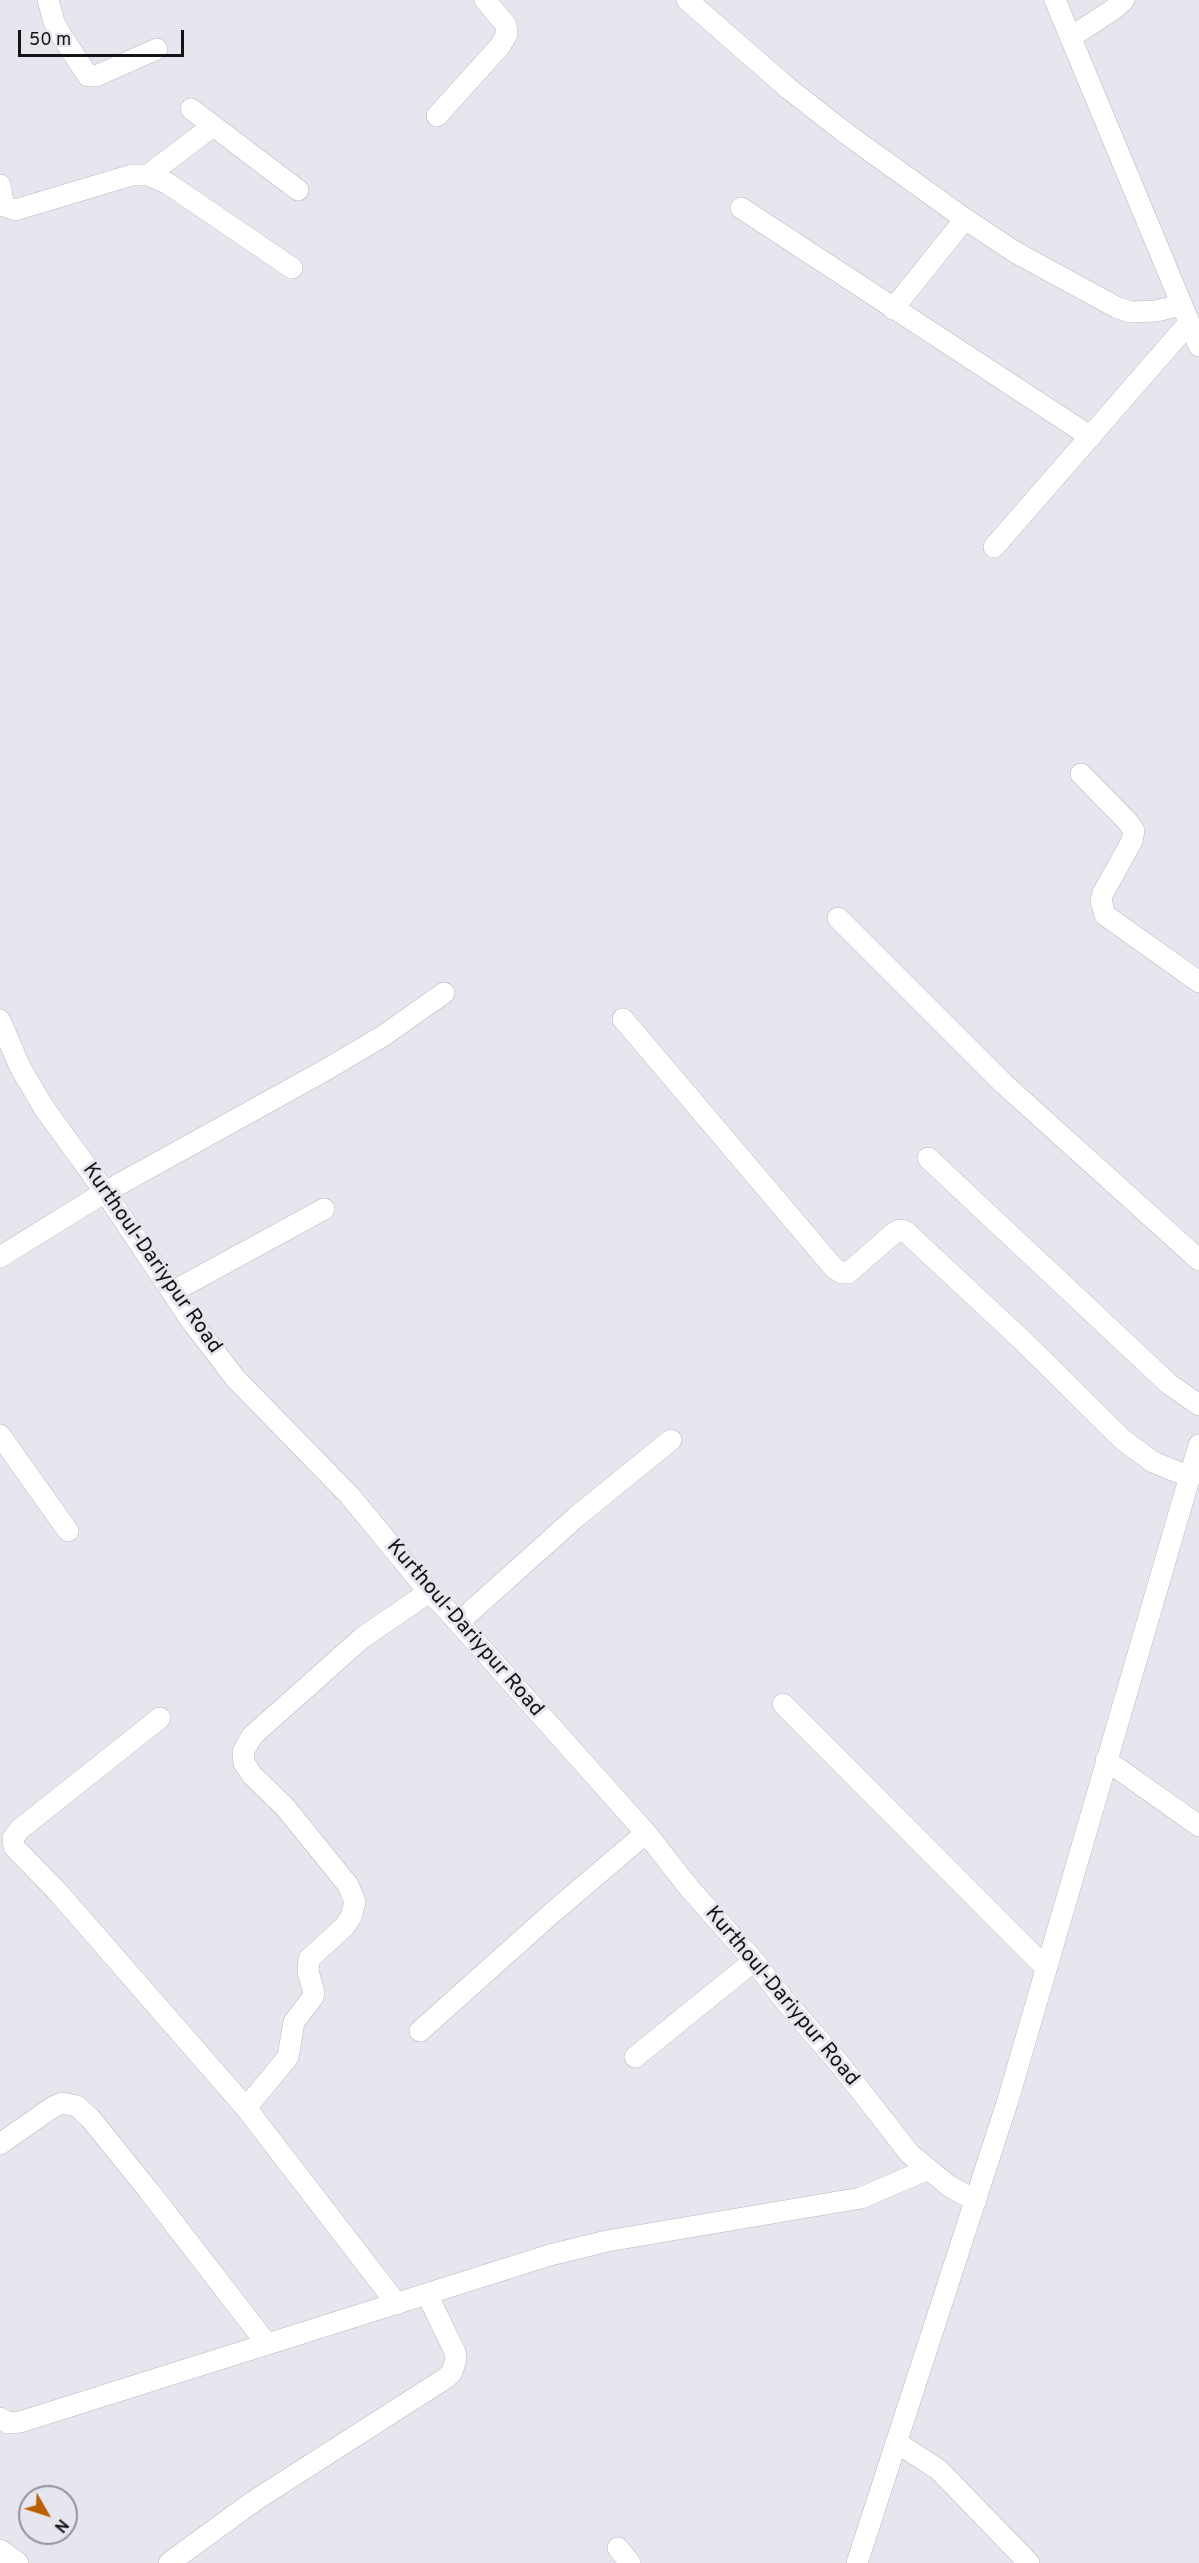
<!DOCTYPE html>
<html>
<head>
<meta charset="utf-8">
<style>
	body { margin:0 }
	#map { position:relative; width:1199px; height:2563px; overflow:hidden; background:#e6e6ee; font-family:Overpass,sans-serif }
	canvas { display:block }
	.north { position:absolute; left:18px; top:2485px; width:60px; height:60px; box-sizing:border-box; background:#e6e6ee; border:2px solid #929298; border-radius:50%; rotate:129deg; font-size:16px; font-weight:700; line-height:24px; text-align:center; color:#141417 }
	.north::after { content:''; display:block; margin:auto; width:21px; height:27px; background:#ba6000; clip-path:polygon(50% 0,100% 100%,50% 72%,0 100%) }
	.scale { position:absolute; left:18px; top:30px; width:166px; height:27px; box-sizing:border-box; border:3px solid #141417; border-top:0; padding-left:8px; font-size:18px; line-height:21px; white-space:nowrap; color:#141417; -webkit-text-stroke:4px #e6e6ee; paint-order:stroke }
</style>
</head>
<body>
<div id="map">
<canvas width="1199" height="2563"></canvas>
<div class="north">N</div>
<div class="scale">50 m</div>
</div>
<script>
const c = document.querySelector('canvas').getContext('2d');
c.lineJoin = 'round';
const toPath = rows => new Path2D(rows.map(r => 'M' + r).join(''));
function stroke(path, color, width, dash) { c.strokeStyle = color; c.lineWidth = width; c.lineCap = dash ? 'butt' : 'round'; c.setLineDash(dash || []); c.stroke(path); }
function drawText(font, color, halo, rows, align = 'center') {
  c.font = font + ' Overpass,sans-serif'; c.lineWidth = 6; c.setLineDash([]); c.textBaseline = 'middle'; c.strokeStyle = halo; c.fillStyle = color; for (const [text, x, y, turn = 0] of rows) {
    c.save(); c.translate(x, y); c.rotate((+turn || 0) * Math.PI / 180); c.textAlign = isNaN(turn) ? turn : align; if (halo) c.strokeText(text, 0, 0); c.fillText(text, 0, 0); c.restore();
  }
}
const minor = toPath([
	[48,0,54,22,61,35,88,76,96,76,157,49],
	[687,0,789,89,848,135,965,219,1015,252,1116,307,1130,312,1156,311,1181,305],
	[1055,0,1199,346],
	[1071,37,1114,9,1124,0],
	[191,109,298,190],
	[437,116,500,46,507,34,506,25,485,0],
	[148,175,213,126],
	[0,185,4,206,15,210,132,175,148,175,167,183,292,268],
	[741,208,1091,437],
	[893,309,965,219],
	[994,547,1189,323],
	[1081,774,1128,822,1134,831,1132,841,1103,893,1101,901,1105,915,1199,982],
	[838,918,1004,1084,1199,1260],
	[623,1019,834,1268,842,1273,848,1273,894,1233,900,1230,905,1231,1022,1340,1122,1439,1153,1462,1190,1477],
	[0,1020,20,1067,44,1108,105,1192,190,1319,235,1378,350,1496,424,1586,448,1611,646,1833,690,1889,754,1961,785,2001,838,2062,910,2154,949,2186,976,2201],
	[928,1158,1169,1384,1199,1405],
	[0,1257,105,1192,322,1072,383,1036,444,993],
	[172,1292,324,1209],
	[0,1435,68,1531],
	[459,1622,576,1517,671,1440],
	[783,1704,1046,1968],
	[160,1718,20,1829,13,1838,14,1847,56,1890,246,2108,397,2304],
	[1106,1760,1199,1826],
	[420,2031,552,1913,646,1833],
	[635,2057,754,1961],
	[246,2108,288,2057,294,2022,313,1997,314,1993,308,1971,309,1959,344,1927,351,1917,355,1902,348,1885,285,1807,252,1775,244,1763,243,1752,252,1736,362,1638,429,1592],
	[0,2144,53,2107,62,2103,77,2106,90,2118,149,2191,267,2344],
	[0,2418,8,2423,20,2422,550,2255,607,2241,861,2198,926,2170],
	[896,2442,939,2470,1029,2563],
	[618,2548,630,2563],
	[0,2550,18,2563],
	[169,2563,254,2501,446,2378,452,2372,456,2359,455,2352,427,2294],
	[857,2563,1008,2100,1199,1445]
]);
const streetNames = [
	["Kurthoul-Dariypur Road",151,1259,55],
	["Kurthoul-Dariypur Road",464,1629,49],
	["Kurthoul-Dariypur Road",781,1997,50]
];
stroke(minor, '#b8b8bf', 22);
stroke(minor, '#fff', 21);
drawText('21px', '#141417', '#e6e6ee', streetNames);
</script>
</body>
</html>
